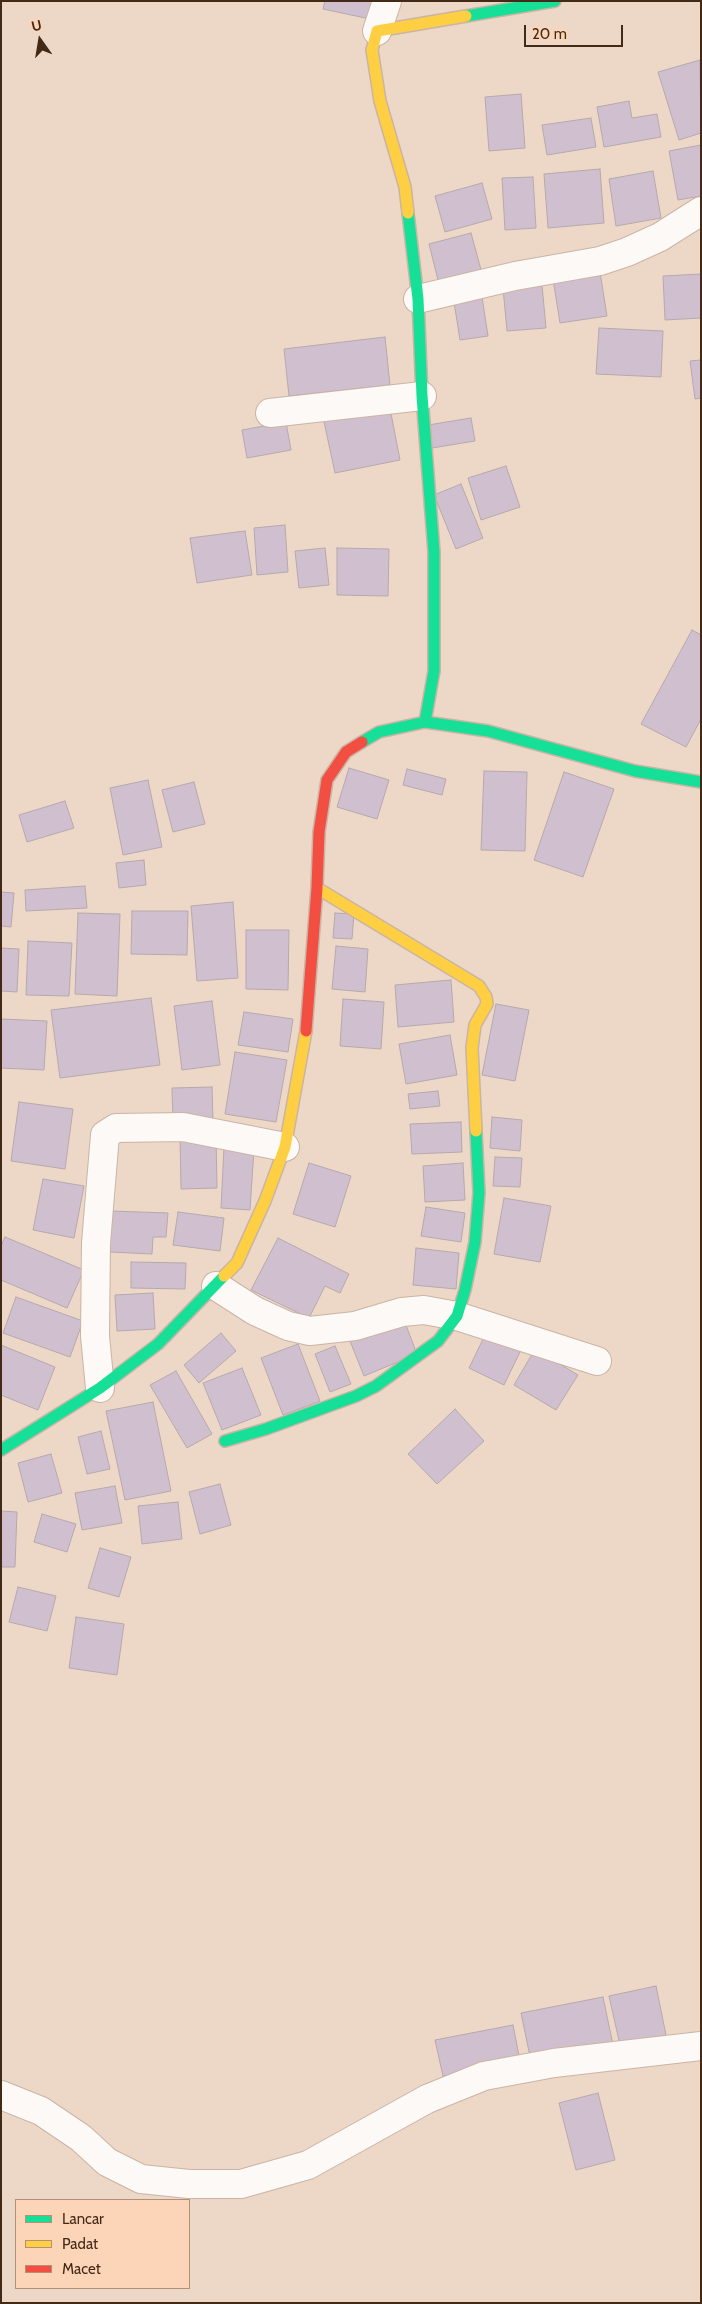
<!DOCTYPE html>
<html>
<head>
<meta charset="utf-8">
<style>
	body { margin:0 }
	#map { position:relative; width:702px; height:2304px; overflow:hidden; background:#edd8c8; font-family:Cabin,sans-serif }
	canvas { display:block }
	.frame { position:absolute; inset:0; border:2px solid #432a17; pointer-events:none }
	.legend { position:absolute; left:15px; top:2199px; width:175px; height:90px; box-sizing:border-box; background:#fcd5b9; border:1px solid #b29178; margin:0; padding:6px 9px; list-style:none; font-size:15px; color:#432a17 }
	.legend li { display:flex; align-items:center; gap:10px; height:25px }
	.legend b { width:25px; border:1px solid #b29178 }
	.north { position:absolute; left:15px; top:15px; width:50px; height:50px; -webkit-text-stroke:4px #fcd5b9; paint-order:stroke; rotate:347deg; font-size:14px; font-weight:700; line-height:20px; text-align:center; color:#432a17 }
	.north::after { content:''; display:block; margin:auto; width:18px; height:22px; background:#432a17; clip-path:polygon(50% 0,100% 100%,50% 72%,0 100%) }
	.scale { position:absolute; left:524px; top:25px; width:99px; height:22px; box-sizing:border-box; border:2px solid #432a17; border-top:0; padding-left:6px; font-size:15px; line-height:18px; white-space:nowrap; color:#432a17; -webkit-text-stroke:4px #fcd5b9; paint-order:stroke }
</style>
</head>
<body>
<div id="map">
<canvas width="702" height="2304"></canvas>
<div class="frame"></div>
<ul class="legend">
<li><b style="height:6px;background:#16e098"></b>Lancar</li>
<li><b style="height:6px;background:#ffcf43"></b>Padat</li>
<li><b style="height:6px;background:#f24e42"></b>Macet</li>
</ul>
<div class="north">U</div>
<div class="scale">20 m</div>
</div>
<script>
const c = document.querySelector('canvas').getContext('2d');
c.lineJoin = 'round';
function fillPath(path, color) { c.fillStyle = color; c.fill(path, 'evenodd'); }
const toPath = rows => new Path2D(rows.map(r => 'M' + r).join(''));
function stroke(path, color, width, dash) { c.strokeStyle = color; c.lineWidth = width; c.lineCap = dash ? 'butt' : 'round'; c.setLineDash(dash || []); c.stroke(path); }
const building = toPath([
	[325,1,374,1,370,19,323,9,325,1],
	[700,60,701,133,679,140,658,72,700,60],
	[521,94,525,148,489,151,485,97,521,94],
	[629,101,632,118,657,114,661,137,604,147,597,107,629,101],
	[591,118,596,147,547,155,542,125,591,118],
	[701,145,701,196,678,200,669,151,701,145],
	[600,169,604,223,548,228,544,174,600,169],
	[653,171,661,218,616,226,609,179,653,171],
	[533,177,536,228,505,230,502,178,533,177],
	[482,183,492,219,445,232,435,196,482,183],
	[471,233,483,277,440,288,429,244,471,233],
	[600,272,607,316,560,323,553,279,600,272],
	[701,274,701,318,665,320,663,276,701,274],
	[542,285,546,328,507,331,503,288,542,285],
	[482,297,488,336,460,340,454,302,482,297],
	[599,328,663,331,661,377,596,374,599,328],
	[385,337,390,385,289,396,284,349,385,337],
	[701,360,701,398,695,399,690,361,701,360],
	[389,403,400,460,335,473,323,417,389,403],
	[471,418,475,441,432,448,428,425,471,418],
	[286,422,291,450,247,458,242,430,286,422],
	[506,466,520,507,481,520,468,478,506,466],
	[461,484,483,538,456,549,434,495,461,484],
	[285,525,288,572,257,575,254,528,285,525],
	[245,531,252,575,197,583,190,538,245,531],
	[325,548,329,585,299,588,295,551,325,548],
	[337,548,389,549,388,596,337,595,337,548],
	[692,630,701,635,701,719,686,747,641,724,692,630],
	[349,768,389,780,377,819,337,807,349,768],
	[407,769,446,779,442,795,403,785,407,769],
	[484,771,527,772,525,851,481,850,484,771],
	[564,772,614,789,583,877,534,860,564,772],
	[148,780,162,847,123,855,110,788,148,780],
	[194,782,205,824,173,832,162,790,194,782],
	[65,801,74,828,27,842,19,815,65,801],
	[144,860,146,885,119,888,116,863,144,860],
	[85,886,87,908,26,911,25,890,85,886],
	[1,892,14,893,11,927,1,926,1,892],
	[233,902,238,978,197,981,191,906,233,902],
	[132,911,188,911,187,955,131,954,132,911],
	[78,913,120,914,117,996,75,994,78,913],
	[335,913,354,914,352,939,333,938,335,913],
	[246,930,289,930,288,990,246,989,246,930],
	[28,941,72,943,69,996,26,995,28,941],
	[336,946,368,949,365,992,332,989,336,946],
	[1,948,19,949,17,992,1,991,1,948],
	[451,980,454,1022,398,1027,395,985,451,980],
	[151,998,160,1065,60,1078,51,1010,151,998],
	[343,999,384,1002,381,1049,340,1046,343,999],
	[212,1001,220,1065,182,1070,174,1006,212,1001],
	[496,1004,529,1010,515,1081,482,1075,496,1004],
	[244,1012,293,1019,288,1052,238,1045,244,1012],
	[1,1019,47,1021,44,1070,1,1068,1,1019],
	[450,1035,457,1075,406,1084,399,1044,450,1035],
	[235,1052,287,1060,276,1122,225,1114,235,1052],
	[212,1087,213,1120,173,1122,172,1088,212,1087],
	[438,1091,440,1106,410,1109,408,1094,438,1091],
	[19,1102,73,1109,65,1169,11,1161,19,1102],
	[492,1117,522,1120,520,1151,490,1148,492,1117],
	[461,1122,462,1152,412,1154,410,1124,461,1122],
	[180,1135,216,1135,217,1188,181,1189,180,1135],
	[224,1147,254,1149,250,1210,221,1208,224,1147],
	[495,1157,522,1158,520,1187,493,1186,495,1157],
	[309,1163,351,1176,335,1227,293,1214,309,1163],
	[463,1163,465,1200,425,1202,423,1166,463,1163],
	[43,1179,84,1186,74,1238,33,1230,43,1179],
	[504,1198,551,1206,540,1262,494,1254,504,1198],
	[426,1207,465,1213,461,1242,421,1236,426,1207],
	[111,1211,168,1213,166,1237,153,1237,152,1254,110,1252,111,1211],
	[178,1212,224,1218,220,1251,173,1245,178,1212],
	[5,1237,84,1270,67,1308,1,1280,1,1246,5,1237],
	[278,1238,349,1274,340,1293,325,1286,309,1318,251,1290,278,1238],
	[416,1248,459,1253,456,1289,413,1285,416,1248],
	[131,1262,186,1263,185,1289,131,1288,131,1262],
	[153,1293,155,1329,117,1331,115,1295,153,1293],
	[16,1297,83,1321,70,1357,3,1333,16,1297],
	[404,1320,417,1354,364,1376,350,1341,404,1320],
	[487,1331,522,1348,504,1385,469,1368,487,1331],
	[221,1333,236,1351,199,1383,184,1365,221,1333],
	[298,1344,320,1401,283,1415,261,1358,298,1344],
	[1,1345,55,1367,38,1410,1,1395,1,1345],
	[335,1346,351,1384,330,1392,315,1354,335,1346],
	[535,1349,578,1375,556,1410,514,1385,535,1349],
	[242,1368,261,1415,222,1430,203,1383,242,1368],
	[176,1371,212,1434,187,1448,150,1385,176,1371],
	[153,1402,171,1491,125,1500,106,1411,153,1402],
	[455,1409,484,1441,437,1484,408,1454,455,1409],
	[101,1431,110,1469,87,1474,78,1437,101,1431],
	[51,1454,62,1493,28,1502,18,1463,51,1454],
	[220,1484,231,1525,200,1534,189,1492,220,1484],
	[115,1486,122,1523,82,1530,75,1493,115,1486],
	[178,1502,182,1539,142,1544,138,1506,178,1502],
	[1,1511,17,1512,15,1567,1,1567,1,1511],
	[42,1514,76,1524,67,1552,34,1542,42,1514],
	[100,1548,131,1557,119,1597,88,1588,100,1548],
	[18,1587,56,1596,47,1631,9,1622,18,1587],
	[76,1617,124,1624,117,1675,69,1668,76,1617],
	[656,1986,666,2035,620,2045,609,1996,656,1986],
	[603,1997,613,2045,531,2061,521,2013,603,1997],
	[513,2025,520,2061,443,2076,435,2040,513,2025],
	[598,2093,615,2160,576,2170,559,2103,598,2093]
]);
const street = toPath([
	[377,31,387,1],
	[418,299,515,276,600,261,627,252,660,237,701,211],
	[270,413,422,396],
	[216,1286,255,1311,288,1326,310,1331,355,1326,402,1312,424,1310,457,1316,597,1361],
	[100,1388,95,1336,96,1243,105,1135,116,1128,183,1127,285,1147],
	[1,2095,41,2111,81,2138,107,2162,141,2179,189,2184,241,2184,308,2165,427,2099,484,2076,554,2063,701,2046]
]);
const fast = toPath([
	[466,16,555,1],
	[408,213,418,299,422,396,434,552,434,671,425,722],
	[362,742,379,732,425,722,488,731,635,771,701,782],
	[225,1441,266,1429,356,1396,376,1386,438,1341,457,1316,465,1290,475,1242,479,1193,476,1131],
	[1,1450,100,1388,158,1344,224,1276]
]);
const slow = toPath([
	[408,213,405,187,380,101,372,50,377,31,466,16],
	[317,888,479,986,486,997,487,1004,475,1025,472,1048,476,1131],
	[224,1276,237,1263,265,1201,285,1147,306,1031]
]);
const jam = toPath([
	[306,1031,317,888,319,832,327,780,346,752,362,742]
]);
fillPath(building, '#d0c0cf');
stroke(building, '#b5a8ad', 1);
stroke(street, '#cab4a4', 30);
stroke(fast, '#cab4a4', 14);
stroke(slow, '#cab4a4', 14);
stroke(jam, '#cab4a4', 14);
stroke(street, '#fcf9f7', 28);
stroke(fast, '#16e098', 11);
stroke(slow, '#ffcf43', 11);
stroke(jam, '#f24e42', 11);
</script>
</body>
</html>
